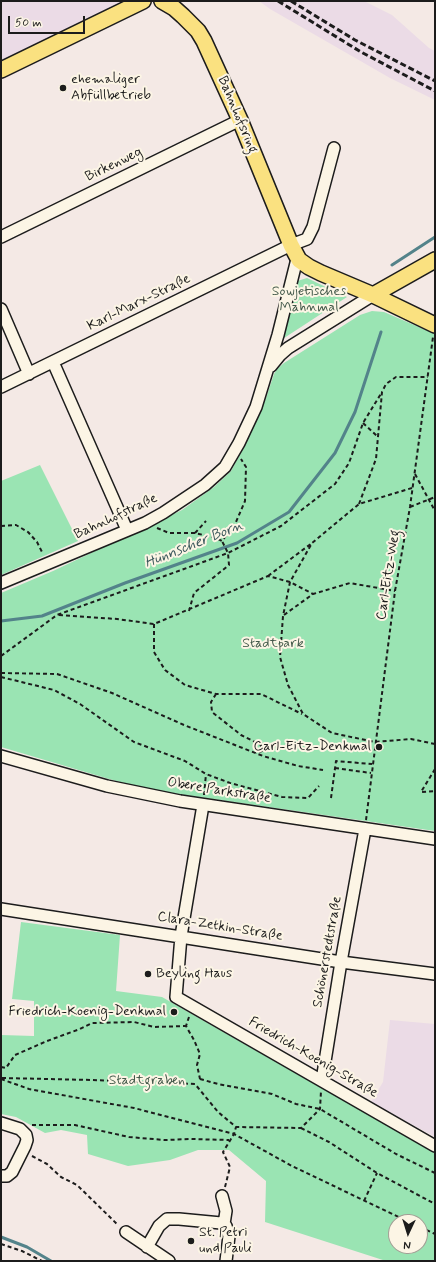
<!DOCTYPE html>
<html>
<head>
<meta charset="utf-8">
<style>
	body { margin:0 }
	#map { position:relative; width:436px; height:1262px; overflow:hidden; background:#f4e9e5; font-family:Mynerve,sans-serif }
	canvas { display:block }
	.frame { position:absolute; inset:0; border:2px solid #1c1c1c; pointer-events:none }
	.north { position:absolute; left:388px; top:1214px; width:40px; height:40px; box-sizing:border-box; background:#fcf5e5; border:1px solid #a29e95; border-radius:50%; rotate:184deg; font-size:11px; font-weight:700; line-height:16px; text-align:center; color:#1c1c1c }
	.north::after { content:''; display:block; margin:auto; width:14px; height:18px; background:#1c1c1c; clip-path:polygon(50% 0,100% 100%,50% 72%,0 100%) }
	.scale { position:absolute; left:8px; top:16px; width:77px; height:18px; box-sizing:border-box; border:2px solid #1c1c1c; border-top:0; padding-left:5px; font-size:12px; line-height:14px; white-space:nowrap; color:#1c1c1c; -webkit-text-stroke:3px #fcf5e5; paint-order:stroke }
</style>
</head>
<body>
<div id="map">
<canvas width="436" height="1262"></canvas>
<div class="frame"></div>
<div class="north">N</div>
<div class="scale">50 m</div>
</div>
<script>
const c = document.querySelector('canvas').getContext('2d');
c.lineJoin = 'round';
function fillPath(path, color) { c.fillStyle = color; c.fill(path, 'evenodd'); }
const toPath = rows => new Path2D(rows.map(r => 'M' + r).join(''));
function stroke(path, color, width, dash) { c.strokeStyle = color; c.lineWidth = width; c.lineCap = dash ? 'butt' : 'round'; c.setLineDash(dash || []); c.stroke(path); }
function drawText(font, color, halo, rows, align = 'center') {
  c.font = font + ' Mynerve,sans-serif'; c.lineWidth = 4; c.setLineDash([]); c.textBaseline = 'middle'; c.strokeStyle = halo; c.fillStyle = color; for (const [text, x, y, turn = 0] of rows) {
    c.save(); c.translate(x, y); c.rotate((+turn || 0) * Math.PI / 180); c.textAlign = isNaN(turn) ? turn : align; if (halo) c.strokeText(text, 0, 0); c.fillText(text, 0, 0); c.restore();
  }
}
const built = toPath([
	[1,1,143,1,1,70],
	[259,1,364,1,392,15,429,48,435,51,435,100,390,78,270,9],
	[390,1020,435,1024,435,1137,371,1102,383,1082]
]);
const green = toPath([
	[307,278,347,297,278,342,294,282],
	[372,311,384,312,435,334,435,831,150,790,109,779,1,747,1,593,53,571,182,510,214,487,231,471,244,447,266,398,274,374,277,369,284,363,360,315],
	[40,465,78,541,1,575,1,481],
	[21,922,120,935,116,991,162,997,435,1153,435,1261,386,1261,265,1222,266,1181,229,1150,198,1150,170,1160,128,1166,88,1154,87,1135,61,1130,45,1133,16,1117,1,1114,1,1035,34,1036,34,1001,12,999],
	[396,1222,420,1222,420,1246,396,1246]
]);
const stream = toPath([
	[392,265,435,237],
	[1,621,42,616,125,583,237,543,289,512,335,453,355,412,381,332],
	[1,1237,27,1247,51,1261]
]);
const path = toPath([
	[363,423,377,436],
	[415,474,435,511],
	[412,488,359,504,312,543,290,582,283,616,280,657,288,685,303,714,332,733,375,742,411,739,435,744],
	[359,504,376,459,382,392,386,384,396,377,428,377],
	[410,507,435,497],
	[1,526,16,525,28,532,37,542,43,554],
	[157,528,169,533,195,533,216,538,222,541,236,522,245,501,246,467,241,459],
	[195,533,206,521],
	[268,576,312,543],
	[189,611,194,593,229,565,228,553,222,541],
	[59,615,117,619,154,624,268,576,290,582,313,594],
	[284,615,313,594,350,583,395,591],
	[154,624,154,652,165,670,185,685,216,694,261,694,302,714],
	[1,656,57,615,228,553,281,526,335,484,349,463,363,423,382,392],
	[1,673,57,674,112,693,184,725,263,756,298,766,323,770],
	[1,677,54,690,80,704,134,742,185,761,206,774,230,783,282,797,308,798,319,786],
	[216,694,211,702,212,712,241,735,261,745,262,751,256,753],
	[335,768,371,773],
	[435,769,421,792,435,791],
	[204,795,206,774],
	[331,798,336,761,372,764],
	[366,820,395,591,410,507,433,337],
	[189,1017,186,1026,194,1040,200,1054,197,1065,200,1079],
	[1,1067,6,1068,15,1055,47,1041,80,1029,92,1023,134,1022,154,1027,186,1026],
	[2,1078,92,1080,195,1084,218,1112,236,1127,301,1128,320,1109,321,1091],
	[1,1079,29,1089,134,1108,234,1134,292,1166,409,1222],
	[200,1079,218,1084,272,1094,296,1104,320,1109,396,1154,435,1173],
	[32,1125,75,1125,129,1137,165,1140,191,1139,229,1140],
	[301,1128,329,1142,377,1173,435,1204],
	[32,1156,47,1164,61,1177,77,1185,118,1225],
	[225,1187,230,1167,223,1152,234,1134,236,1127],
	[364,1201,377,1173],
	[420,1227,435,1234],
	[1,1244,22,1251,42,1261]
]);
const minor = toPath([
	[1,237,240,120],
	[1,309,29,374],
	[53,362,127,530],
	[271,366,280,355,288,348,373,295],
	[1,387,291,245,307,239,313,227,334,148],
	[1,583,145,523,163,513,205,485,225,467,239,443,256,407,278,335,296,263,299,260],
	[1,756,107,786,180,801,435,839],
	[203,805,181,936,176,997,435,1146],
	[1,909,341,962,435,974],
	[322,1080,341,962,365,829],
	[1,1123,20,1129,26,1135,27,1140,25,1146,12,1172,7,1176,1,1176],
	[222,1196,226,1211,224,1224],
	[126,1232,169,1261],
	[147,1247,159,1226,167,1219,179,1219,221,1223,226,1226,229,1236,226,1261]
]);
const major = toPath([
	[162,1,174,8,183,16,198,31,204,41,240,120,291,245,299,260,309,267,321,273,373,295,435,325],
	[1,70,143,1],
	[373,295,435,260]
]);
const rail = toPath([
	[278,1,361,52,435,91],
	[291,1,355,40,435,81]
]);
const markers = [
	[63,88,4,"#1c1c1c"],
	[379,747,4,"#1c1c1c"],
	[148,974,4,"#1c1c1c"],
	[174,1012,4,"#1c1c1c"],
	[191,1241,4,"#1c1c1c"]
];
const poiNames = [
	["ehemaliger",71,80],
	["Abfüllbetrieb",71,96],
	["Carl-Eitz-Denkmal",371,747,"right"],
	["Beyling Haus",156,974],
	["Friedrich-Koenig-Denkmal",166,1012,"right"],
	["St. Petri",199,1233],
	["und Pauli",199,1249]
];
const streetNames = [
	["Bahnhofsring",237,115,67],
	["Birkenweg",114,165,-26],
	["Karl-Marx-Straße",139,303,-26],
	["Bahnhofstraße",116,517,-25],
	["Carl-Eitz-Weg",389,575,-81],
	["Obere Parkstraße",219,791,9],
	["Clara-Zetkin-Straße",220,927,9],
	["Schönerstedtstraße",328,952,-80],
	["Friedrich-Koenig-Straße",313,1058,30]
];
const parkNames = [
	["Sowjetisches",309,292],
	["Mahnmal",309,308],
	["Stadtpark",273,644],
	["Stadtgraben",147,1081]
];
const waterNames = [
	["Hünnscher Born",194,545,-22]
];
fillPath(built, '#ebdbe6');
fillPath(green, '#9ae4b3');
stroke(stream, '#53838a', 3);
stroke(minor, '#1c1c1c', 14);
stroke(major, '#1c1c1c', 18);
stroke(path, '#1c1c1c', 2, [4, 3]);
stroke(minor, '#fcf5e5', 11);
stroke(major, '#fae180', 15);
stroke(rail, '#1c1c1c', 3, [6, 3]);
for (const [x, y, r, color] of markers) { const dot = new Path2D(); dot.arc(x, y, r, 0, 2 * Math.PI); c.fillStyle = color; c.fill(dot); stroke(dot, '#fcf5e5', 1.5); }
drawText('14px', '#1c1c1c', '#fcf5e5', poiNames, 'left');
drawText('14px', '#1c1c1c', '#fcf5e5', streetNames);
drawText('14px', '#425849', '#fcf5e5', parkNames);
drawText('italic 15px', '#3c585c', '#fcf5e5', waterNames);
</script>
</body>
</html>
